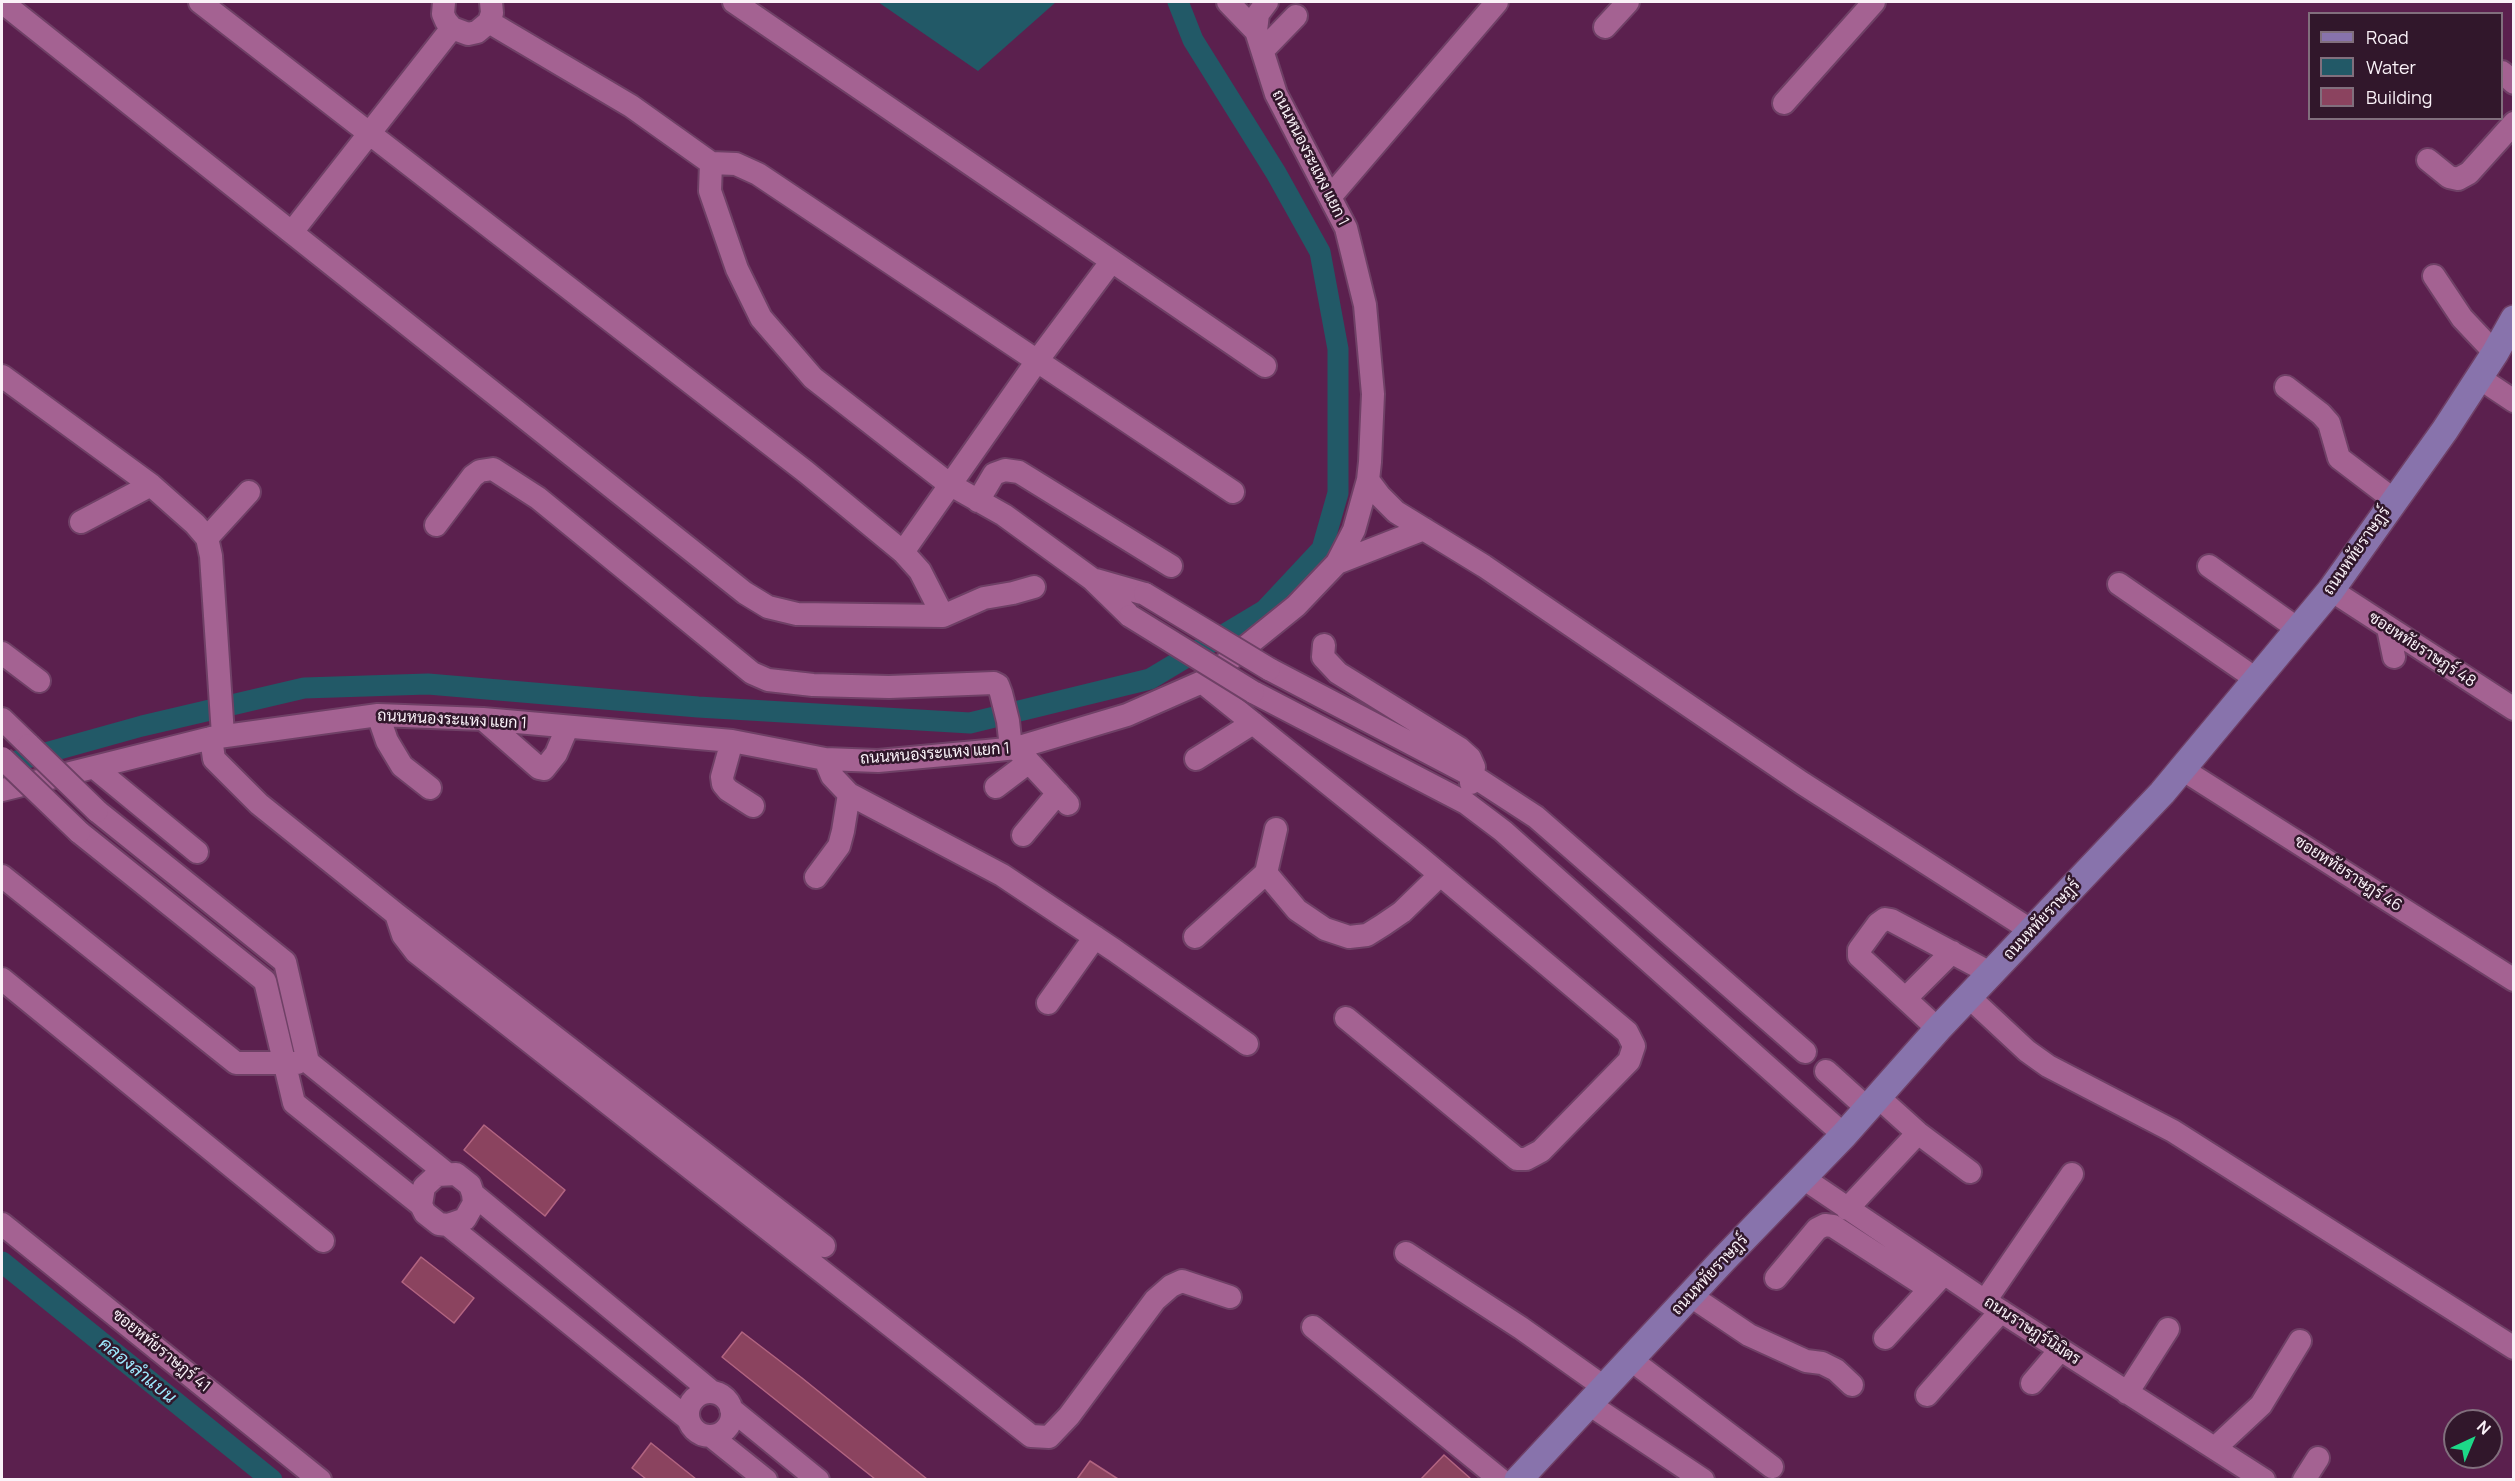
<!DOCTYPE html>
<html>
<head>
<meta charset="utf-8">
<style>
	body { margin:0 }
	#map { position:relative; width:2515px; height:1481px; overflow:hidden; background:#5b204e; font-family:Manrope,sans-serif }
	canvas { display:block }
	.frame { position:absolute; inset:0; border:3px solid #faf2f8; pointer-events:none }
	.legend { position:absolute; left:2308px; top:12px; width:195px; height:108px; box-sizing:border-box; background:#31172b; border:2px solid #816f7d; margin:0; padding:8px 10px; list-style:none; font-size:18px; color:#faf2f8 }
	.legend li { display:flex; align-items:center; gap:12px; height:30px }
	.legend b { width:30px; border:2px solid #816f7d }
	.north { position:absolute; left:2443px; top:1409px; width:60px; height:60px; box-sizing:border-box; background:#31172b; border:2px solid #816f7d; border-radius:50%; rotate:44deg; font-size:16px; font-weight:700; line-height:24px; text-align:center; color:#faf2f8 }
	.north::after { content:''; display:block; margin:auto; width:21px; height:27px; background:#1dd888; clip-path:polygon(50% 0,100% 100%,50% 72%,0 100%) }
</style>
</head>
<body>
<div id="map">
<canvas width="2515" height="1481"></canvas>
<div class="frame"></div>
<ul class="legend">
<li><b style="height:8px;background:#8873ac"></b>Road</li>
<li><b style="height:16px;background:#225967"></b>Water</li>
<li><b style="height:16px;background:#8b435f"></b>Building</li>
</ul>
<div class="north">N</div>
</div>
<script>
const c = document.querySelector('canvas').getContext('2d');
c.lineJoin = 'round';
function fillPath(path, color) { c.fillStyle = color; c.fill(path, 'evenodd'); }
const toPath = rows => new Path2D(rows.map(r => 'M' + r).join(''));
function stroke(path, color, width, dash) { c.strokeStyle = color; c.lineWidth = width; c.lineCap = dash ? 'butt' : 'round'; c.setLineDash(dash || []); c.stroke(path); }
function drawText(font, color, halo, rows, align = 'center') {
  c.font = font + ' Manrope,Sarabun,sans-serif'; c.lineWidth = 5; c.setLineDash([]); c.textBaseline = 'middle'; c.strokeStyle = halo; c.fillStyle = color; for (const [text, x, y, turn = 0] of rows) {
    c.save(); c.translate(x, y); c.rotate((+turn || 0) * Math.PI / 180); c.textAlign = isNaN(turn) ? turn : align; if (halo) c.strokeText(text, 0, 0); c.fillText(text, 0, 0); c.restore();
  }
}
const water = toPath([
	[878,2,1056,2,978,71]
]);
const canal = toPath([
	[2,765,142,726,304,688,428,684,698,707,970,723,1150,679,1265,610,1322,549,1338,493,1338,349,1320,252,1276,173,1193,40,1178,2],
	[2,1262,272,1480]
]);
const building = toPath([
	[484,1125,565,1190,545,1216,464,1150,484,1125],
	[421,1257,474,1298,454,1323,402,1282,421,1257],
	[742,1332,802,1378,927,1479,875,1479,722,1357,742,1332],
	[651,1443,696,1479,646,1479,632,1468,651,1443],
	[1444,1455,1471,1479,1421,1479,1444,1455],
	[1090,1461,1118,1479,1077,1479,1090,1461]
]);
const minor = toPath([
	[2,2,745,593,768,607,797,614,943,616,920,571,903,552,806,472,200,2],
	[444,2,443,14,446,21,452,28,468,34,477,32,489,22,492,13,491,2],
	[734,2,1265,366],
	[1228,2,1256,31],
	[489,22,631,106,711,163,710,191,737,269,761,318,813,378,949,484,1004,515,1092,579,1130,616],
	[1605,27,1628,2],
	[1263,50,1296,16],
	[2502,72,2514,83],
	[1784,103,1874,2],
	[2428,160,2449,177,2458,179,2469,173,2514,123],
	[711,163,736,164,758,174,1233,492],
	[1330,197,1497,2],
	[292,232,452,28],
	[2434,276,2462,318,2495,353],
	[2,376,151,485,195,524,207,538,211,556,223,735],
	[2478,377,2514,401],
	[2286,387,2321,414,2329,423,2339,458,2394,500],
	[1368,480,1380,496,1396,512,1484,566,1802,783,2032,931],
	[978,501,994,474,1005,470,1019,472,1171,566],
	[81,522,151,485],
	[436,525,473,476,480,471,493,469,538,498,752,673,768,680,813,685,889,687,994,683,998,685,1001,693,1008,721,1011,748],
	[207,538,249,492],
	[903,552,1037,361,1111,262],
	[1337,563,1424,529],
	[2209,566,2298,629],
	[1096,580,1145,594],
	[2119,584,2256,679],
	[2331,590,2514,709],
	[943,616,984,598,1013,593,1034,587],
	[2388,628,2394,657],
	[1324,645,1323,657,1338,673,1459,748,1470,758,1474,767,1471,783],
	[2,653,39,681],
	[1269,669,1473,776,1536,817,1805,1052],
	[1202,682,1418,856,1627,1032,1634,1046,1629,1061,1541,1151,1526,1159,1517,1159,1346,1018],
	[1253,692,1466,803,1503,831,1844,1135],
	[378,715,387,741,402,766,430,788],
	[2,719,29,745],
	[483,719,539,768,544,769,556,754,567,728],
	[211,738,214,759,259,804,396,914,824,1246],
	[732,741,722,777,723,784,728,790,753,806],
	[1016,748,1068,804],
	[825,759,832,776,849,794,1002,875,1114,950,1247,1044],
	[1196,759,1253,723],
	[95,768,197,852],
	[2182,769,2514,980],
	[996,787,1029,762],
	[2,790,211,738,378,715,483,719,732,741,825,759,878,761,987,751,1016,748,1127,715,1202,682,1296,606,1337,563,1354,530,1368,480,1370,462,1373,394,1365,305,1346,228,1276,94,1256,31,1258,14,1267,2],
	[97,811,285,962,308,1062,446,1173],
	[79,832,265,981,294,1103,421,1205,425,1213,439,1224,448,1225,465,1219,474,1203,473,1194,470,1185,456,1174,437,1175,424,1187,421,1205],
	[1023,835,1058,793],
	[1266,873,1276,829],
	[2,876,236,1063,297,1063],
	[816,877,839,846,843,831,849,794],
	[396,914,403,935,416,952,1031,1436,1049,1437,1069,1416,1155,1300,1171,1286,1182,1281,1230,1297],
	[1195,937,1266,873,1297,910,1325,929,1349,937,1367,935,1383,925,1402,912,1440,875],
	[2,979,323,1241],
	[1969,997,2027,1051,2048,1066,2173,1131,2514,1348],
	[1906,998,1952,952],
	[1048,1003,1095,937],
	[1938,1029,1859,956,1859,950,1878,924,1885,919,1891,920,1992,974],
	[1826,1071,1867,1108],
	[1877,1096,1918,1133,1970,1172],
	[1803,1178,1985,1301,2264,1480],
	[473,1194,712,1392],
	[1847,1209,1918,1133],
	[2,1224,320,1480],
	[448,1225,688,1419],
	[1406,1253,1521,1328,1604,1387],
	[1776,1278,1817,1229,1825,1225,1833,1226,1930,1289],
	[1691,1296,1749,1335,1806,1361,1822,1363,1836,1370,1852,1385],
	[1985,1301,2072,1174],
	[1313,1327,1501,1480],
	[1885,1338,1939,1279],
	[1630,1359,1772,1467],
	[2032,1383,2060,1350],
	'688 1414a22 22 0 1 1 44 0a22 22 0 1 1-44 0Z',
	[2127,1393,2168,1329],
	[1927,1395,2001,1311],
	[1589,1404,1703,1480],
	[731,1409,818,1480],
	[711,1436,766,1480],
	[2215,1448,2261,1405,2300,1341],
	[2304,1480,2318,1458]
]);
const major = toPath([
	[1518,1480,1724,1259,1844,1135,1938,1029,2162,793,2331,590,2445,430,2495,353,2514,319]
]);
const minorBridge = toPath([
	[1145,594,1269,669],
	[1130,616,1253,692],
	[29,745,97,811],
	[2,758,79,832]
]);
const streetNames = [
	["ถนนหนองระแหง แยก 1",1310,158,63],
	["ถนนหทัยราษฎร์",2357,551,-55],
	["ซอยหทัยราษฎร์ 48",2422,650,33],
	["ถนนหนองระแหง แยก 1",452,720,3],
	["ถนนหนองระแหง แยก 1",935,754,-4],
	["ซอยหทัยราษฎร์ 46",2348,874,33],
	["ถนนหทัยราษฎร์",2042,920,-47],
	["ถนนหทัยราษฎร์",1710,1275,-47],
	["ถนนราษฎร์นิมิตร",2032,1331,33],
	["ซอยหทัยราษฎร์ 41",161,1351,39]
];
const waterNames = [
	["คลองลำแบน",137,1371,39]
];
fillPath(water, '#225967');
stroke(canal, '#225967', 21);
fillPath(building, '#8b435f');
stroke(building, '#b26481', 1.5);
stroke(minor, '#6f4066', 26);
stroke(major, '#6f4066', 30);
stroke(minor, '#a46292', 22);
stroke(major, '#8873ac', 27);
stroke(minorBridge, '#6f4066', 26, []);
stroke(minorBridge, '#a46292', 22);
drawText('16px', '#faf2f8', '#31172b', streetNames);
drawText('italic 18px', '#9ee9fe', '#31172b', waterNames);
</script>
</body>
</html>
